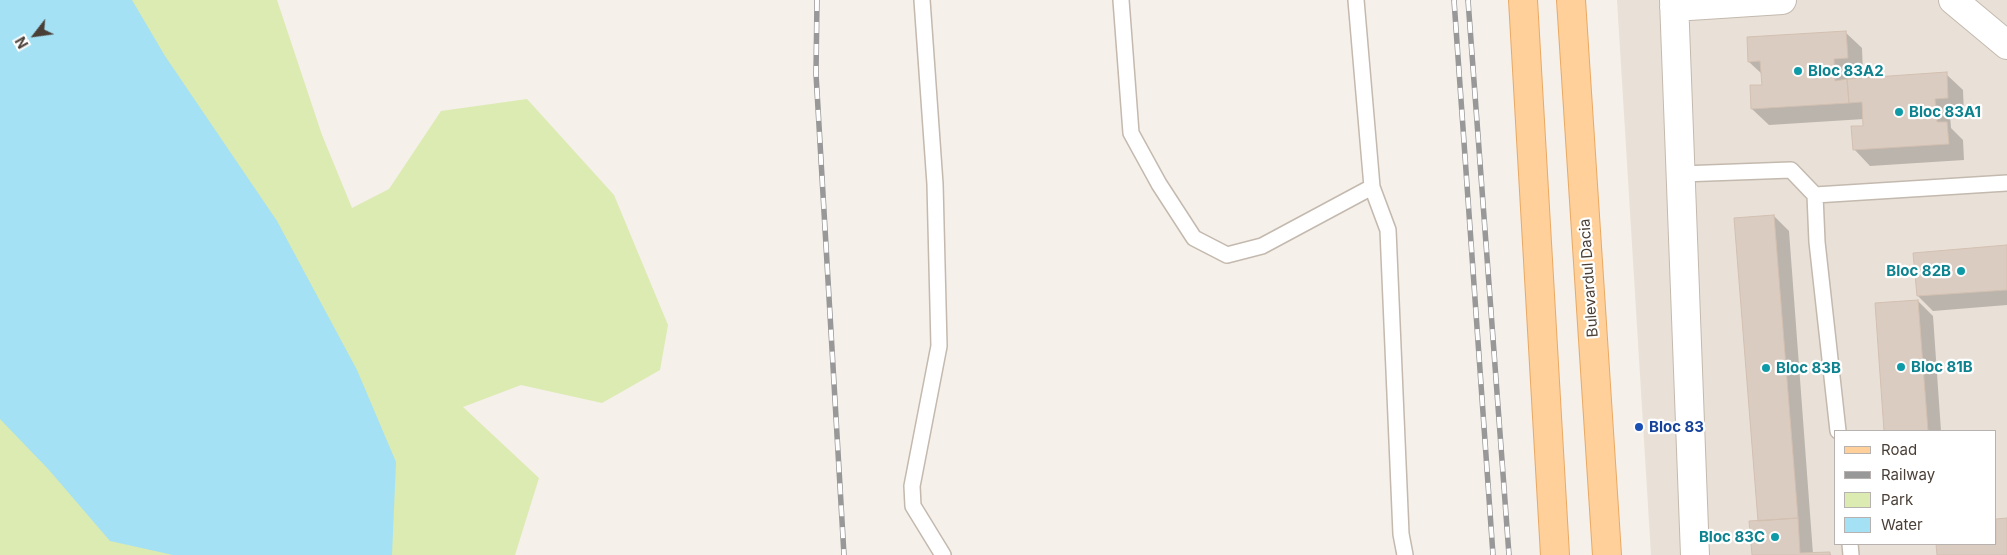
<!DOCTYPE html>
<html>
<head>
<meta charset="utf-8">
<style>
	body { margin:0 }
	#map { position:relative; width:2007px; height:555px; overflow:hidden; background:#f5f0ea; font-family:Inter,sans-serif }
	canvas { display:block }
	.legend { position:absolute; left:1834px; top:430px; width:162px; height:115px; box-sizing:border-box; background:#fff; border:1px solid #b7b2af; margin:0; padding:6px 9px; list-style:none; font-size:15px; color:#4a3f37 }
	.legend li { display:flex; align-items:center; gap:10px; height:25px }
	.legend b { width:25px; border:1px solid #b7b2af }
	.north { position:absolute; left:10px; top:10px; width:50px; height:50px; -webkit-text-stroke:4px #fff; paint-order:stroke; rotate:240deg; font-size:14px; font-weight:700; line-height:20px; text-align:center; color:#4a3f37 }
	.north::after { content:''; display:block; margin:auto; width:18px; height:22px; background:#4a3f37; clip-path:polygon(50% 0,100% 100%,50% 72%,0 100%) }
</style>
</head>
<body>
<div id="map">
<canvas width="2007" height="555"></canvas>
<ul class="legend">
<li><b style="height:6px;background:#ffd099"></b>Road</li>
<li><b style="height:6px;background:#989898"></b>Railway</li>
<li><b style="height:14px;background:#dbebb1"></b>Park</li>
<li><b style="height:14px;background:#a4e1f4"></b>Water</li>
</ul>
<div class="north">N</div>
</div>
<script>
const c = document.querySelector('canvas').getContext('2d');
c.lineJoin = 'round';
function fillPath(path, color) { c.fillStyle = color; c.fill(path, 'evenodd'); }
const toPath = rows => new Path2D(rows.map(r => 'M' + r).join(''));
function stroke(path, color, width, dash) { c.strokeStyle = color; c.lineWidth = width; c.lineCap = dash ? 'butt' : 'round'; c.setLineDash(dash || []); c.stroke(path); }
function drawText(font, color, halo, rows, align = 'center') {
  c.font = font + ' Inter,sans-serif'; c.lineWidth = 4.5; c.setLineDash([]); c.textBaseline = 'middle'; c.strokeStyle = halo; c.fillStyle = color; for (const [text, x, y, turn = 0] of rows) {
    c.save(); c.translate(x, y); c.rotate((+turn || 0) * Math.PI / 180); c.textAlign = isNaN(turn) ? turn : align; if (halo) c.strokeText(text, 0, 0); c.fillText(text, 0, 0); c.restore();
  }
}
const residential = toPath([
	[1617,0,2007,0,2007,555,1651,555],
	[1836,431,1996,431,1996,544,1836,544]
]);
const green = toPath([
	[0,0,277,0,322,135,352,208,389,189,441,111,527,99,614,195,668,325,660,370,602,403,521,385,463,407,539,478,515,555,0,555]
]);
const water = toPath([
	[0,0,132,0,165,56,277,221,357,370,396,462,392,555,173,555,110,541,49,470,0,419]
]);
const shadow = toPath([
	[1845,32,1862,48,1863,74,1850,75,1850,81,1946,74,1963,90,1964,114,1950,115,1951,128,1963,140,1964,160,1870,166,1854,149,1865,127,1864,119,1769,125,1752,109,1763,86,1762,74,1749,62],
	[1774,216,1789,231,1813,554,1830,553,1831,555,1753,555,1759,522],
	[2007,247,2007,305,1933,311,1918,296],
	[1918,301,1933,316,1941,431,1885,431,1877,304],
	[2007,519,2007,555,1938,555,1937,544,1996,544,1996,520]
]);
const building = toPath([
	[1846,31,1848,58,1834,59,1835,81,1847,79,1849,103,1751,109,1750,85,1762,85,1760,61,1748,62,1747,37,1846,31],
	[1947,72,1948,98,1935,99,1937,122,1947,122,1949,144,1853,150,1851,126,1863,126,1862,102,1849,103,1847,79,1947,72],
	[1774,215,1798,518,1758,521,1734,218,1774,215],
	[2007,245,2007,290,1917,296,1913,253,2007,245],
	[1918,300,1928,431,1884,431,1875,303,1918,300],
	[1798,518,1800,553,1830,552,1830,555,1752,555,1749,521,1798,518],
	[2007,518,2007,555,1937,555,1936,544,1996,544,1996,519,2007,518]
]);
const service = toPath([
	[922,0,935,184,939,346,912,486,913,506,943,555],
	[1121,0,1131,133,1159,184,1194,238,1227,255,1262,246,1372,187],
	[1356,0,1372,187,1388,230,1401,534,1405,555],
	[1681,174,1791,170,1815,195,1817,242,1838,431],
	[1815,195,2007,183],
	[1850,544,1851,555]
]);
const minor = toPath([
	[1674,0,1695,555],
	[1953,0,2007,45],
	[1674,7,1782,0]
]);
const primary = toPath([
	[1523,0,1555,555],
	[1571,0,1607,555]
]);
const rail = toPath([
	[817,0,816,74,844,555],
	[1454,0,1493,555],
	[1468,0,1509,555]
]);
const markers = [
	[1798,71,5,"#0f9aa8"],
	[1899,112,5,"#0f9aa8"],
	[1961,271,5,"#0f9aa8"],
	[1901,367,5,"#0f9aa8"],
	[1766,368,5,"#0f9aa8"],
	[1639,427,5,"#1a4fb4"],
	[1775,537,5,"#0f9aa8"]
];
const cultureNames = [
	["Bloc 83A2",1808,71],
	["Bloc 83A1",1909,112],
	["Bloc 82B",1951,271,"right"],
	["Bloc 81B",1911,367],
	["Bloc 83B",1776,368],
	["Bloc 83C",1765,537,"right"]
];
const streetNames = [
	["Bulevardul Dacia",1589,278,-94]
];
const transitNames = [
	["Bloc 83",1649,427]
];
fillPath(residential, '#e9e1d7');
fillPath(green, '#dbebb1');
fillPath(water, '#a4e1f4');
fillPath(shadow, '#0003');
fillPath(building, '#dbccc1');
stroke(building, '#d3c0b1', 1);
stroke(service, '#c4b9ae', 18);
stroke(minor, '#c4b9ae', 30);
stroke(primary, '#e9a964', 30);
stroke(service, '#fff', 15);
stroke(minor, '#fff', 28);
stroke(primary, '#ffd099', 28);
stroke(rail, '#989898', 5.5);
stroke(rail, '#fff', 4, [11]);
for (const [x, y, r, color] of markers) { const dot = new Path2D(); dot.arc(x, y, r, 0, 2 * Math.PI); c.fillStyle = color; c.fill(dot); stroke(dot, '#fff', 2); }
drawText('bold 15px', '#0d838f', '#fff', cultureNames, 'left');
drawText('15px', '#4a3f37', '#fff', streetNames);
drawText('bold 15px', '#164399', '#fff', transitNames, 'left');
</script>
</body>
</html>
